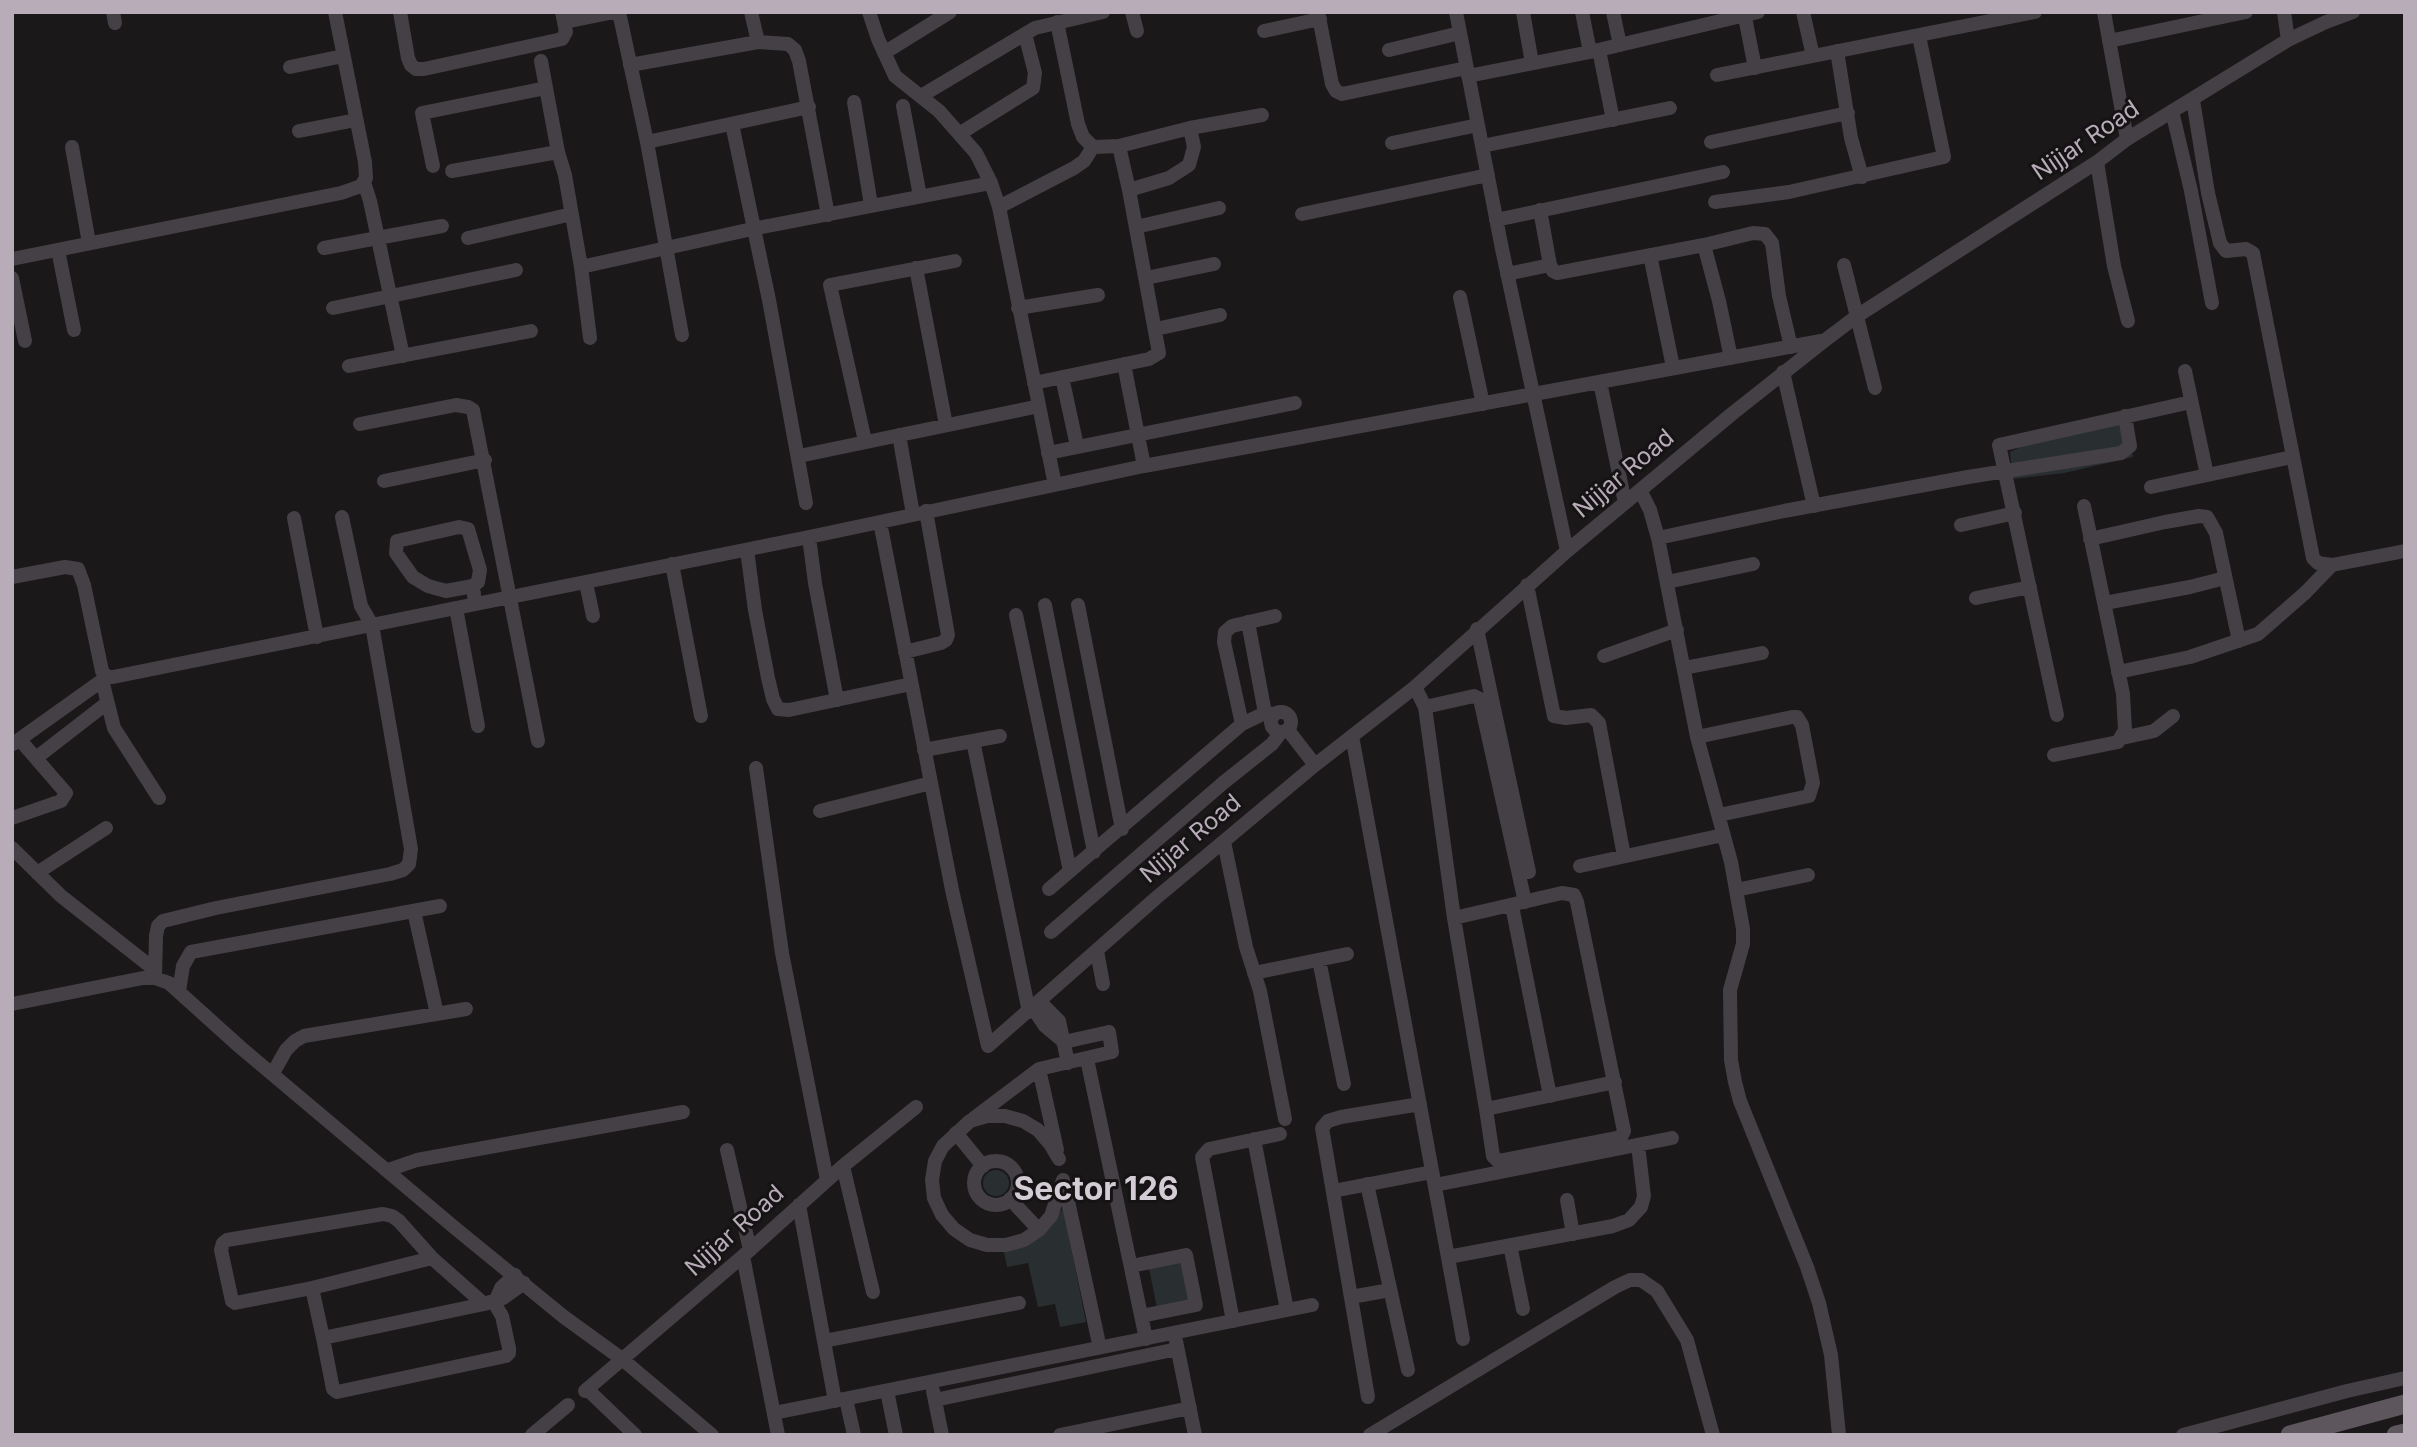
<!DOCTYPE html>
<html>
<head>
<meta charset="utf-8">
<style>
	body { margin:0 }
	#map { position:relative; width:2417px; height:1447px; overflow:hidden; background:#1a1819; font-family:Inter,sans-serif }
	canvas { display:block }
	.frame { position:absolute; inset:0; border:14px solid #b7acb8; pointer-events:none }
</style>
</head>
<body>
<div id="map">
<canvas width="2417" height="1447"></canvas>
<div class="frame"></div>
</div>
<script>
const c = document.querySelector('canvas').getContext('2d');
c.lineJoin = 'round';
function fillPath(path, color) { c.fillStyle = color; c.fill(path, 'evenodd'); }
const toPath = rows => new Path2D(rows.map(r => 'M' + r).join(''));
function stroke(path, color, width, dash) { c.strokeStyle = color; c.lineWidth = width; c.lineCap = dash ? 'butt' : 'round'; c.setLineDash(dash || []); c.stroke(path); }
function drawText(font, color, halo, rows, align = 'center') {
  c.font = font + ' Inter,sans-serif'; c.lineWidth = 6; c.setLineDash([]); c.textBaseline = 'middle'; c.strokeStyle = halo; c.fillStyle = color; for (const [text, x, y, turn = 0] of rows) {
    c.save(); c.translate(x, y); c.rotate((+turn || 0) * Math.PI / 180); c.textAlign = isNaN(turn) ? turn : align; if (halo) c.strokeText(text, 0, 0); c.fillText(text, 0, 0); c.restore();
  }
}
const green = toPath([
	[2127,421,2133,457,2064,473,2013,479,2010,452,2031,442],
	'983 1183a13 13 0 1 1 26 0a13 13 0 1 1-26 0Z',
	[1063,1208,1086,1322,1060,1327,1055,1304,1038,1307,1028,1263,1007,1267,1003,1247,1039,1238],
	[1186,1255,1196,1305,1158,1313,1148,1263]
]);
const minor = toPath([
	[113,12,115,23],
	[400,12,408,58,411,65,416,69,424,69,562,39,566,32,562,12],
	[619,12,647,142,682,335],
	[751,12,758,42],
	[869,12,878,39,895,76,939,111,976,153,991,183,999,207,1055,485],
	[1132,12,1137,31],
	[1318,12,1332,84,1336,91,1342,94,1466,68],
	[1456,12,1502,249,1567,551],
	[1523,12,1532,63],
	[1582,12,1590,52],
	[1613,12,1620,45],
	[1744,12,1755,68],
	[1803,12,1813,56],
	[2104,12,2127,139],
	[2284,12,2288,40],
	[565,22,614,12],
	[1057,22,1078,124,1083,137,1093,147,1119,146,1190,128,1262,115],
	[1264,31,1320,19],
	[2109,41,2246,12],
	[1389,50,1460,33],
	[1599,50,1613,120],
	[1837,51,1851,138,1862,177],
	[884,53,950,12],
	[541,61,558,152,565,175,581,267,590,338],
	[630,65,758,42,788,44,795,50,799,61,828,215],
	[290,67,343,56],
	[1717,75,2035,12],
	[1468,76,1590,52,1758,12],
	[921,96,1035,28,1103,12],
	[2193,100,2208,193,2220,243,2226,251,2246,249,2253,253,2313,558,2318,563,2332,565,2405,551],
	[854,102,871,205],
	[903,106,920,196],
	[2172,111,2191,191,2212,303],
	[732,124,769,300,806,503],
	[299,131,356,120],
	[959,134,1033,88,1035,73,1025,34],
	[647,142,809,107],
	[1711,142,1848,113],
	[1392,143,1478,125],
	[1482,146,1670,108],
	[72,147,89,243],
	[2097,162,2114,266,2128,321],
	[433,166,422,113,546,88],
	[452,171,558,152],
	[364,182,370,201,403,356],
	[1129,190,1169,178,1189,165,1194,147,1190,128],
	[1715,202,1789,192,1944,157,1919,36],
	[999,207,1074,168,1084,161,1093,147],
	[1540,210,1550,265,1553,271,1557,273,1704,245,1753,233,1765,234,1772,243,1779,296,1791,347],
	[1302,214,1488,175],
	[1496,220,1723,172],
	[1136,227,1219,208],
	[468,238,572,214],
	[1704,245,1719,301,1731,358],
	[324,248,442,226],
	[58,250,74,330],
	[1650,255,1673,367],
	[12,259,341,193,361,186,366,178,365,162,335,12],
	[1844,265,1875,388],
	[581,267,752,229,991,183],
	[916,268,946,425],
	[1507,274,1550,265],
	[12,278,25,341],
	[1146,278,1214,264],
	[1460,297,1483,404],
	[333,308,516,270],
	[1018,308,1098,295],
	[1156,329,1220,315],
	[1124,364,1144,466],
	[349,366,531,331],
	[2185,371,2207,475],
	[1783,372,1814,506],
	[1062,377,1077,446],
	[1600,382,1625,503],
	[1034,383,1149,359,1159,353,1129,190,1119,146],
	[360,424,456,405,468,407,473,410,538,741],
	[899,435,913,514],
	[865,441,830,285,955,261],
	[1048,453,1295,403],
	[799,456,1030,408],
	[384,481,485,460],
	[2151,487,2292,457],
	[1640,490,1650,510,1658,538,1697,737,1731,862,1743,929,1743,944,1730,990,1731,1060,1735,1082,1740,1101,1807,1267,1819,1303,1831,1355,1839,1435],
	[294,518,317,637],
	[880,522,952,890,988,1046,1156,898,1315,765,1415,687,1567,551,1733,413,1824,341,1857,316,2097,162,2127,139,2288,40,2326,22,2353,12],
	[1961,525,2015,513],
	[809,537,815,583,837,700],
	[1658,538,1784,511,1968,477,2121,453,2130,446,2125,416],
	[2090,539,2165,522,2199,516,2207,517,2216,533,2239,641],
	[747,550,755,610,768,678,773,699,778,709,789,710,911,684],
	[672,564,701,716],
	[12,577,65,567,78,569,84,585,102,671,107,677,113,677,809,537,1144,466,1821,341],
	[1667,582,1753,564],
	[586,583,593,616],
	[1527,585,1554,716,1566,718,1591,715,1599,723,1624,856],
	[473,586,478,582,480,570,468,529,459,527,397,541,396,553,413,577,428,586,446,591,473,586,475,604],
	[1976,598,2030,587],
	[2105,603,2190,587,2225,578],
	[1045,605,1094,852],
	[1078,605,1122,829],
	[456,608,478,726],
	[1016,615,1070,871],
	[1248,622,1265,713],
	[1477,629,1529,872],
	[905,652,941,643,946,640,948,635,926,511],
	[1604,656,1677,630],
	[1684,668,1762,653],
	[2118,672,2190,657,2258,634,2305,593,2332,565],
	[102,680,114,728,159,798],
	[1415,687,1425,707,1454,918,1486,1109,1615,1082],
	[1425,707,1474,696,1480,699,1525,902],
	'1271 722a10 10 0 1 1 20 0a10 10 0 1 1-20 0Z',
	[2057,715,1999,445,2191,402],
	[1242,724,1224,642,1225,632,1232,626,1275,616],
	[1288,730,1315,765],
	[1352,736,1463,1339],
	[1697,737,1792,717,1797,717,1802,725,1813,783,1809,796,1719,815],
	[2122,738,2154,731,2173,716],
	[973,741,1029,1012],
	[13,744,107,677],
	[924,750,1000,736],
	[2054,755,2118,742,2125,730,2123,694,2084,506],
	[36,758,107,703],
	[756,768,782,953,827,1180],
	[820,811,931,783],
	[12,818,61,801,66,793,20,740],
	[1224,842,1246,947,1260,991,1285,1119],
	[12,848,61,896,155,970],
	[1580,866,1723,835],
	[37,873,106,828],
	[1049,889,1242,724,1265,713,1274,714],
	[1736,890,1808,875],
	[1512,906,1550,1096],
	[414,911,437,1014],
	[1454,918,1562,893,1574,895,1577,902,1624,1131,1621,1137,1498,1161,1493,1156,1486,1109],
	[1051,932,1223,783,1272,744,1281,732],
	[1097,951,1103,984],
	[1319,960,1344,1084],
	[1254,973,1347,954],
	[155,978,156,936,158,926,163,921,216,908,390,874,403,870,409,864,411,849,372,625,361,606,342,517],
	[179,991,183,966,191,952,440,906],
	[1040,1002,1059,1021,1068,1063],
	[12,1004,143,978,155,978,169,983,240,1047,455,1228,564,1317,622,1359,712,1435],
	[1087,1059,1146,1339],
	[1039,1069,1057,1150],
	[273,1073,286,1050,295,1041,304,1036,466,1009],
	[974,1118,1039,1069,1112,1052,1109,1032,1064,1042,1045,1026,1033,1008],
	[956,1133,983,1166],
	[1254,1139,1287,1310],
	[727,1150,750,1250],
	[1059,1159,1050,1144,1038,1130,1023,1121,1005,1116,987,1116,970,1121,943,1146,935,1161,932,1180,934,1198,942,1215,954,1229,970,1240,987,1245,1006,1245,1024,1240,1039,1230,1051,1216,1063,1180],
	'974 1183a22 22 0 1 1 44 0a22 22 0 1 1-44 0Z',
	[843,1166,873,1292],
	[388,1170,417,1160,683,1112],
	[1064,1183,1098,1339],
	[1367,1184,1408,1370],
	[1435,1185,1672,1138],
	[1333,1191,1432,1172],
	[1010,1199,1039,1230],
	[1567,1200,1573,1234],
	[799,1205,835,1401],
	[1510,1245,1523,1309],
	[743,1256,778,1435],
	[1448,1257,1613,1226,1629,1220,1641,1207,1644,1196,1638,1145],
	[1131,1266,1186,1255,1196,1305,1141,1316],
	[312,1288,235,1303,232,1301,221,1250,223,1243,227,1240,383,1214,392,1216,399,1221,432,1258],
	[1351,1297,1390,1290],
	[496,1300,501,1288,515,1275],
	[484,1304,432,1258,312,1288,323,1338,484,1304,503,1298,524,1283],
	[1233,1321,1202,1157,1209,1149,1280,1134],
	[323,1338,333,1389,337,1392,506,1356,509,1353,509,1348,502,1316,493,1301],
	[824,1341,1019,1303],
	[1176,1341,1195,1435],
	[587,1389,635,1435],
	[585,1391,743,1256,843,1166,916,1107],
	[887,1391,896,1435],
	[933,1391,942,1435],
	[1368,1397,1322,1128,1328,1121,1341,1117,1420,1104],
	[846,1399,854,1435],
	[935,1400,1177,1349],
	[774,1413,1312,1305],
	[532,1435,568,1405],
	[1060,1435,1190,1408],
	[1370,1435,1615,1287,1630,1280,1641,1280,1657,1291,1687,1340,1713,1435],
	[2183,1435,2347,1391,2405,1378]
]);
const major = toPath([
	[2290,1435,2405,1404],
	[2396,1435,2405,1433]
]);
const streetNames = [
	["Nijjar Road",2086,141,-34],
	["Nijjar Road",1624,474,-40],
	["Nijjar Road",1191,839,-40],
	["Nijjar Road",735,1231,-42]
];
const districtNames = [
	["Sector 126",1096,1190]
];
fillPath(green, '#292e30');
stroke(minor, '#454045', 14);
stroke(major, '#5d565d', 19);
drawText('24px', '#b7acb8', '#151314', streetNames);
drawText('bold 32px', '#d4ccd4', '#151314', districtNames);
</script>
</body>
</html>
